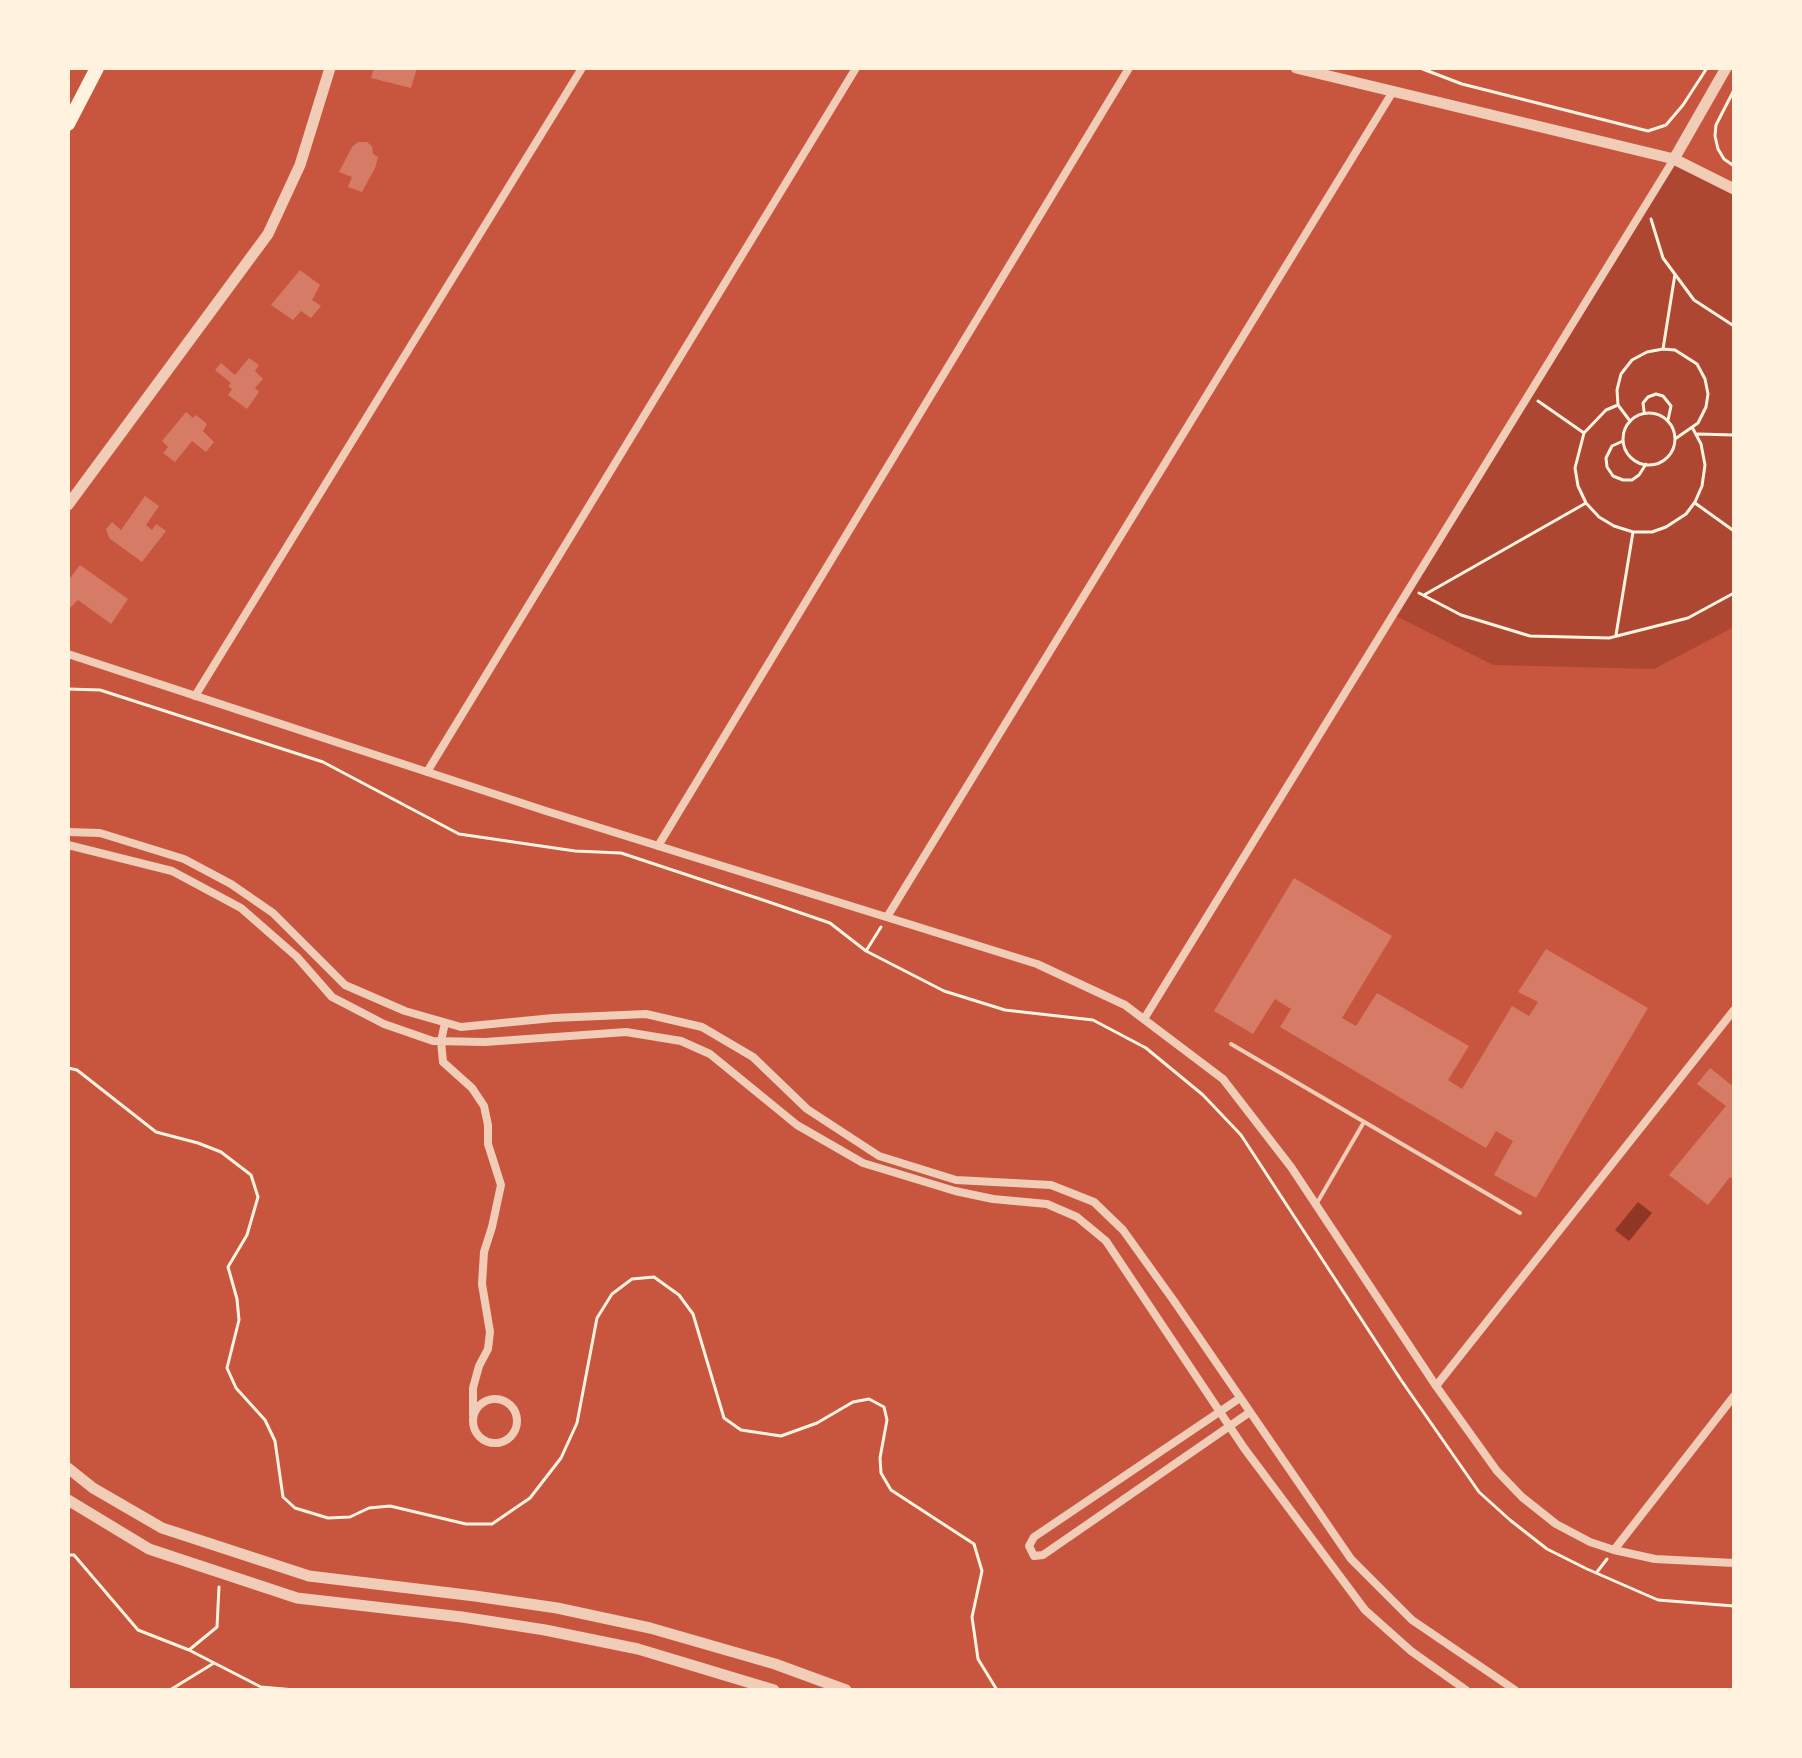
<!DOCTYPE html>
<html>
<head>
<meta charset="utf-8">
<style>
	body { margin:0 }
	#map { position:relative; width:1802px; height:1758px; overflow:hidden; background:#c8553d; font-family:"DM Sans",sans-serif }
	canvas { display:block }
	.frame { position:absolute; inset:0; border:70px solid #fff3e0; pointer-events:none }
</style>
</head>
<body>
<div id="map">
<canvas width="1802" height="1758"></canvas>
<div class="frame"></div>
</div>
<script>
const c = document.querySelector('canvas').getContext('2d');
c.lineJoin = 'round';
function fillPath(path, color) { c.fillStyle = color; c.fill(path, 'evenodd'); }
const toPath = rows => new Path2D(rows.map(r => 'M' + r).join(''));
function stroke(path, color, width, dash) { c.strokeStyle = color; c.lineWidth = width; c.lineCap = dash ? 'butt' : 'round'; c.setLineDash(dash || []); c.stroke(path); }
const green = toPath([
	[1674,159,1734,189,1734,627,1654,669,1493,665,1392,614]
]);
const water = toPath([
	[1638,1202,1652,1213,1629,1241,1615,1230]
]);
const building = toPath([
	[374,68,417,68,411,88,371,78],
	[358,142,367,142,372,146,373,154,378,157,375,168,362,192,348,187,352,177,339,172,352,147],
	[300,270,320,285,312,300,321,306,311,318,301,311,293,320,271,305],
	[249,358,259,365,255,371,263,379,255,388,259,392,247,409,228,395,232,389,228,386,231,383,215,370,221,363,235,375],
	[186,412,193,418,196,415,207,424,203,431,214,442,206,452,192,441,175,462,163,453,168,447,162,441],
	[145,496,159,506,146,525,152,530,156,524,166,531,142,562,109,538,106,529,112,522,121,530],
	[80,565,128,599,111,624,78,600,71,607,68,605,68,581],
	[1294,878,1392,936,1342,1018,1356,1026,1377,993,1469,1046,1448,1080,1462,1089,1512,1006,1529,1016,1538,1002,1518,992,1546,949,1648,1008,1536,1198,1494,1175,1513,1141,1496,1131,1486,1148,1280,1027,1291,1009,1275,999,1253,1034,1214,1011],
	[1710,1068,1734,1087,1734,1180,1730,1177,1708,1205,1669,1175,1726,1106,1697,1084]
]);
const path = toPath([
	[1420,68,1462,84,1648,131,1666,125,1683,105,1707,68],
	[1734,90,1716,125,1715,136,1718,149,1724,159,1734,166],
	[1651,219,1663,258,1694,300,1734,326],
	[1663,349,1675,274],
	[1538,401,1584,433],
	[1618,405,1606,410,1584,433,1575,468,1578,486,1586,503,1599,517,1614,526,1633,532,1652,532,1666,527,1686,514,1695,502,1702,486,1705,465,1701,444,1692,427],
	[1644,411,1643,403,1648,397,1656,394,1663,396,1671,406,1668,420],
	'1623 439a26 26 0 1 1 52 0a26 26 0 1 1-52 0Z',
	[1630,421,1618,405,1617,390,1621,374,1632,360,1647,352,1663,349,1675,350,1697,364,1705,379,1708,394,1706,407,1698,423,1675,439],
	[1698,434,1734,435],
	[1623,441,1612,446,1606,458,1607,467,1613,476,1623,480,1632,480,1639,475,1646,464],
	[1695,503,1734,531],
	[1419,593,1461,615,1530,636,1609,638,1688,618,1734,593],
	[1424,595,1586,503],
	[1616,635,1633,532],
	[68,689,100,690,323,762,459,834,575,851,621,853,766,901,830,923,866,951,944,991,1005,1010,1093,1020,1146,1048,1203,1095,1241,1135,1401,1380,1479,1492,1510,1520,1547,1549,1587,1569,1658,1600,1734,1606],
	[866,951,881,927],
	[68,1068,77,1070,156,1132,198,1143,221,1152,251,1175,258,1197,247,1235,228,1267,237,1299,239,1320,227,1368,236,1388,265,1420,275,1441,283,1497,295,1508,328,1518,350,1517,369,1508,390,1506,466,1524,492,1524,530,1498,561,1458,577,1423,597,1318,612,1294,632,1279,654,1277,679,1295,693,1314,724,1418,741,1430,781,1436,817,1423,853,1402,869,1399,884,1407,887,1420,880,1458,881,1473,891,1490,974,1544,982,1571,972,1617,978,1659,997,1690],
	[68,1555,74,1555,138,1630,189,1650],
	[1597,1572,1607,1559],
	[219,1587,217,1627,189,1650,261,1687,295,1690],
	[170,1690,214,1663]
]);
const service = toPath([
	[1231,1044,1520,1213],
	[1317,1203,1364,1122]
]);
const minor = toPath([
	[68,654,546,811,1037,964,1125,1005,1223,1079,1291,1167,1436,1386,1497,1471,1522,1497,1556,1524,1590,1542,1614,1550,1655,1559,1734,1563],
	[195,696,582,68],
	[427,772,856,68],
	[68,832,100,833,184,859,231,884,273,913,345,985,405,1011,461,1027,553,1018,646,1014,702,1027,753,1057,807,1109,879,1156,956,1180,1051,1185,1094,1202,1123,1230,1174,1301,1351,1559,1412,1620,1515,1690],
	[68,845,172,871,241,908,297,957,332,997,384,1024,433,1041,485,1042,626,1032,681,1041,710,1054,797,1125,863,1163,955,1191,993,1199,1047,1204,1077,1217,1106,1241,1244,1448,1365,1610,1411,1651,1466,1690],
	[658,846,1129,68],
	[887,917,1392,93],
	[1144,1019,1674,159],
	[445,1023,441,1041,443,1062,472,1088,484,1106,488,1125,488,1144,501,1185,492,1227,484,1252,482,1284,490,1332,488,1349,479,1366,473,1388,473,1415],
	[1436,1386,1734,1010],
	[1240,1398,1034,1537,1029,1546,1034,1556,1043,1555,1250,1412],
	'473 1421a22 22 0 1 1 44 0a22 22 0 1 1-44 0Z',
	[1614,1550,1734,1396]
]);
const tertiary = toPath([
	[1296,68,1674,159,1734,189],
	[1674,159,1726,68],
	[68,505,268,234,300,165,330,68],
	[68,1468,93,1488,162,1528,309,1576,475,1596,557,1608,650,1628,775,1664,846,1690],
	[68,1500,149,1549,297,1598,462,1617,545,1630,638,1649,774,1690]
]);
const primary = toPath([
	[68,124,97,68]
]);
fillPath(green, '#ae4732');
fillPath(water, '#8f3625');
fillPath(building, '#d67c66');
stroke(path, '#fff3e0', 3);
stroke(service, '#f1ccb7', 4);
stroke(minor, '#f1ccb7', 8);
stroke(tertiary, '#f1ccb7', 11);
stroke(primary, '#fff3e0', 14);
</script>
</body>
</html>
